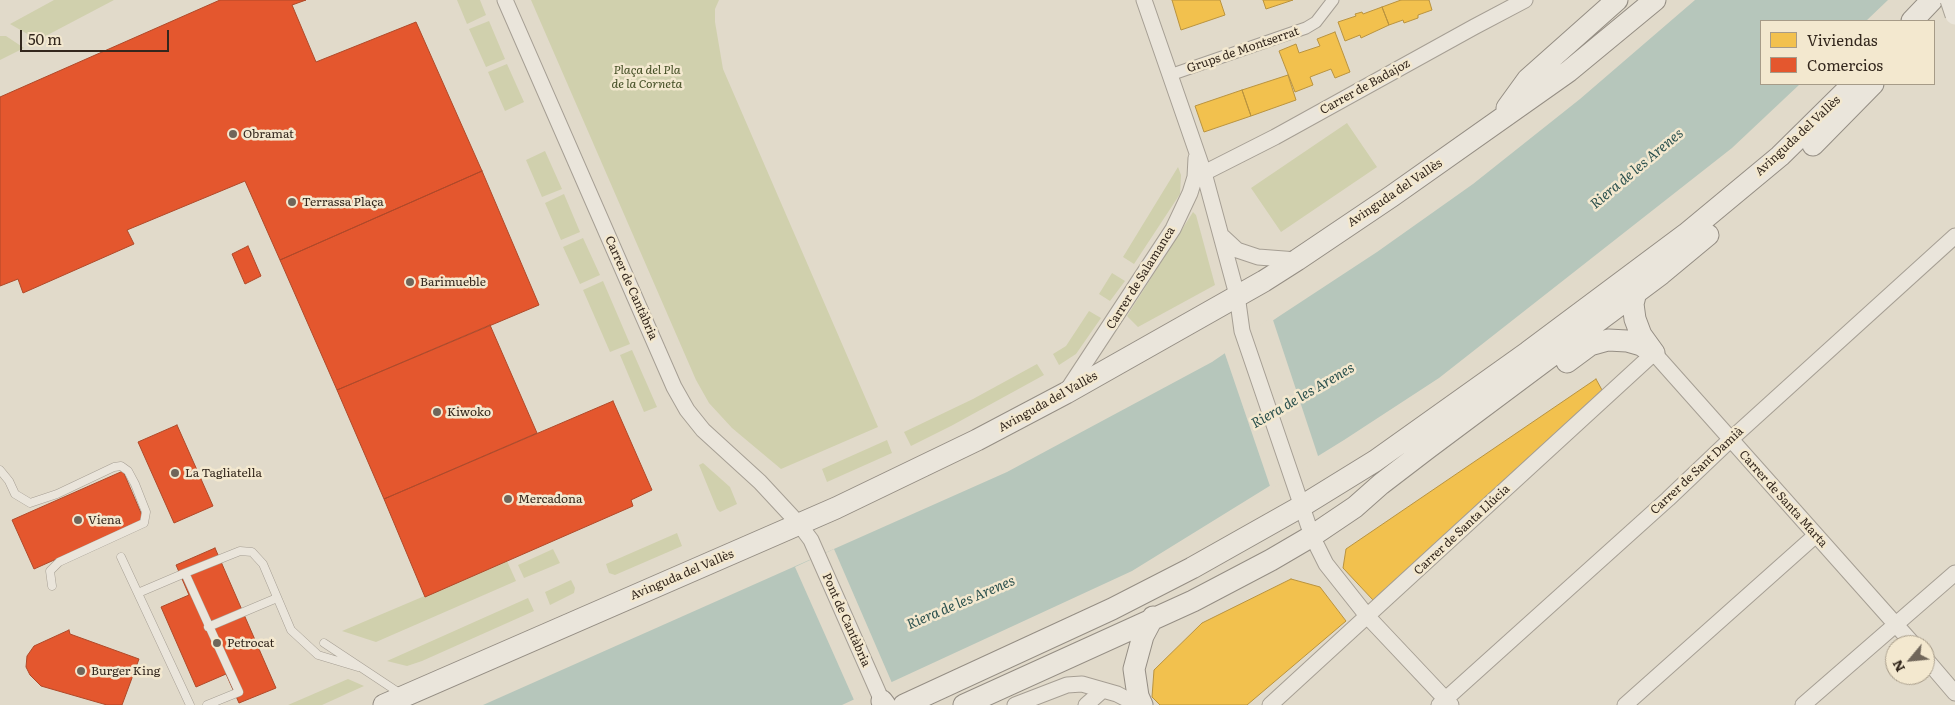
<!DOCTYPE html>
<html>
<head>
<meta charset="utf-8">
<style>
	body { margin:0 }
	#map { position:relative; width:1955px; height:705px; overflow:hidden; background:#e1daca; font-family:Literata,serif }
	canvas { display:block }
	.legend { position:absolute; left:1760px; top:20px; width:175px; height:65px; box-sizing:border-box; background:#f3e8cf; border:1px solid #a69b88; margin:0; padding:6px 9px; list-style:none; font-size:15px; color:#33271d }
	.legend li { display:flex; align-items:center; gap:10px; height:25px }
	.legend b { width:25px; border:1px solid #a69b88 }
	.north { position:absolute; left:1885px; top:635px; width:50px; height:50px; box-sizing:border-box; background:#f3e8cf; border:1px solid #a69b88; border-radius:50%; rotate:242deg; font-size:14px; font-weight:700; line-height:20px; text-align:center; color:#33271d }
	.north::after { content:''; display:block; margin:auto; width:18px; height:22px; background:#70665a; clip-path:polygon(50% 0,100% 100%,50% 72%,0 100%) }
	.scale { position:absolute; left:20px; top:30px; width:149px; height:22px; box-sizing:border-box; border:2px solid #33271d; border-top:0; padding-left:6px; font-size:15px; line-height:18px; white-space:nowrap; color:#33271d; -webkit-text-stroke:4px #f3e8cf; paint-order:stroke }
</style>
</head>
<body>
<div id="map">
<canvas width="1955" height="705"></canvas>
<ul class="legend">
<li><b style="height:14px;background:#f2c14e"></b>Viviendas</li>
<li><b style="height:14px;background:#e4572e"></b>Comercios</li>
</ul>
<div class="north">N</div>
<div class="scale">50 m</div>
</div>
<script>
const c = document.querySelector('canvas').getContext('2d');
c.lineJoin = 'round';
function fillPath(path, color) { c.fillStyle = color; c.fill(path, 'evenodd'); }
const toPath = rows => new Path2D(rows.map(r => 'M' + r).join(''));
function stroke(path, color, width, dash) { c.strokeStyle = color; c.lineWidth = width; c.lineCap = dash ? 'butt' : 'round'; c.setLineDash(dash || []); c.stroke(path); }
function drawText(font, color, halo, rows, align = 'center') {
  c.font = font + ' Literata,serif'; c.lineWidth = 5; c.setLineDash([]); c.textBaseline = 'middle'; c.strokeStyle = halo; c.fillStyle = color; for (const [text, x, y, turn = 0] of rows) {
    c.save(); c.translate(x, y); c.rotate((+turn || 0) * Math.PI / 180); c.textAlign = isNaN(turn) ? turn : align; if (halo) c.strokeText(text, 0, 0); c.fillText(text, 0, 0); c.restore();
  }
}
const green = toPath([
	[54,0,114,0,38,40,10,24],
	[457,0,480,0,486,15,467,24],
	[531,0,719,0,715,9,715,22,723,69,878,427,781,469,732,428,709,403,696,380],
	[489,21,505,59,486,67,469,29],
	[0,36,6,36,24,48,0,60],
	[507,64,524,102,505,111,488,72],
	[1347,123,1377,167,1281,232,1251,188],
	[545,151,562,189,542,197,526,160],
	[1178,167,1181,175,1180,194,1134,264,1123,257],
	[564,194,580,232,561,240,545,203],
	[1193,212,1196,215,1215,285,1138,327,1127,316],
	[583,238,600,275,580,284,563,247],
	[1112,273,1125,281,1110,301,1099,294],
	[603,281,630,344,610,352,583,290],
	[1089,311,1101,318,1076,354,1059,365,1053,354,1066,346],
	[632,350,657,407,644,412,620,355],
	[1037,364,1044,375,951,426,911,446,904,432,973,399],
	[887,440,892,453,827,482,822,469],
	[703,463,730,487,737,504,720,512,717,509,699,465],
	[677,533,682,546,615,575,609,573,606,564],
	[553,549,560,563,524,578,518,565],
	[507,561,516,581,376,642,342,631],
	[571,580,575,588,574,593,550,605,545,592],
	[528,598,534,611,422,661,407,666,387,661],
	[348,679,364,686,322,705,288,705]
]);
const water = toPath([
	[1695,0,1888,0,1866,21,1761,21,1761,84,1800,84,1732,148,1439,378,1344,440,1132,571,842,705,483,705,1007,472,1212,362,1278,317,1377,252,1473,184,1580,99]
]);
const pier = toPath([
	[1272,317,1319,459,1271,489,1224,351],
	[834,549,892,683,854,700,795,567]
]);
const homes = toPath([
	[1172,0,1220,0,1225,15,1181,30,1172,0],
	[1263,0,1293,0,1266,9,1263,0],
	[1401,0,1429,0,1432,10,1418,15,1418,18,1404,23,1403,20,1389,25,1382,7,1401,0],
	[1382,7,1389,25,1361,38,1360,35,1345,41,1338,22,1356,16,1355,14,1362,12,1363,14,1382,7],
	[1335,32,1350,72,1335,78,1331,69,1310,77,1313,85,1295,92,1279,51,1296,44,1299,53,1320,46,1317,39,1335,32],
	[1288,75,1296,100,1251,116,1242,90,1288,75],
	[1242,90,1251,116,1204,132,1195,106,1242,90],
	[1596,379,1602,390,1373,600,1343,568,1346,549,1596,379],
	[1291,579,1320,587,1346,621,1247,705,1160,705,1152,697,1154,670,1202,623,1291,579]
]);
const shops = toPath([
	[220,0,306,0,292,5,316,62,416,22,482,171,280,260,245,181,127,230,134,244,23,293,18,279,0,286,0,97,220,0],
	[482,171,539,305,337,390,280,260,482,171],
	[248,246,261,276,245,284,232,254,248,246],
	[490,325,537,433,384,499,337,390,490,325],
	[613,401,652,490,631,500,633,506,425,597,384,499,613,401],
	[177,425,213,506,174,523,138,442,177,425],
	[123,471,144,520,34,569,12,520,123,471],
	[215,548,276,688,239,703,226,674,196,687,161,607,189,595,176,565,215,548],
	[69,630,70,634,139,659,122,705,107,705,41,686,30,675,26,667,27,656,34,646,69,630]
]);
const service = toPath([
	[0,470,9,481,15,494,30,503,57,494,114,467,121,466,128,471,135,484,146,512,144,523,59,562,50,571,52,586],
	[121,557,190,705],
	[138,593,185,573],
	[208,627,277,598],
	[324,643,401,694],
	[207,705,239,692,185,573,240,551,252,552,263,564,291,630,318,655,358,667]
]);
const pedestrian = toPath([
	[1170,75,1306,28,1316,22,1333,0]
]);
const minor = toPath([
	[505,0,674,387,687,410,703,430,760,482,799,524,811,540,882,701],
	[1144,0,1204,173,1237,295,1242,331,1312,536,1326,564,1368,617,1451,705],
	[1204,173,1275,137,1474,27,1525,0],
	[1223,237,1237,250,1258,257,1297,260],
	[1068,389,1173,229,1190,193,1195,177,1196,158],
	[1925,658,1955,693],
	[1015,705,1067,685,1082,684,1117,694,1138,705],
	[1086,705,1103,690],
	[1270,705,1654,353,1914,645],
	[1439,705,1668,499,1730,440,1955,236],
	[1625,705,1816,535],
	[1803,705,1955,573]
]);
const secondary = toPath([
	[1912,21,1932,0],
	[1507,108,1528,79,1617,0],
	[1813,145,1873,84],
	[1638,284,1633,304,1635,319,1641,335,1654,353],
	[1567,362,1590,345,1608,340,1627,341,1641,345,1654,353],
	[882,701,885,705],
	[384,705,836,508,977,440,1066,393,1264,281,1297,260,1392,196,1569,71,1655,0],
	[904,705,1112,609,1192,568,1302,506,1375,461,1528,352,1686,234,1780,156,1853,84],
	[964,705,1193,601,1271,560,1312,536,1355,507,1381,484,1428,448,1661,274,1708,235],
	[1142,705,1138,696,1134,669,1143,636,1153,617]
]);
const tertiaryBridge = toPath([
	[1950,0,1955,15]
]);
const markers = [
	[233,134,5,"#70665a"],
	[292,202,5,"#70665a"],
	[410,282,5,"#70665a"],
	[437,412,5,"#70665a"],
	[175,473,5,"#70665a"],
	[508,499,5,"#70665a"],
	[78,520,5,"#70665a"],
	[217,643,5,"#70665a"],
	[81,671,5,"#70665a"]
];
const streetNames = [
	["Grups de Montserrat",1243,50,-19],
	["Carrer de Badajoz",1365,87,-29],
	["Avinguda del Vallès",1798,136,-43],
	["Avinguda del Vallès",1395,193,-34],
	["Carrer de Salamanca",1141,278,-58],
	["Carrer de Cantàbria",631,288,66],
	["Avinguda del Vallès",1048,402,-29],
	["Carrer de Sant Damià",1697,471,-43],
	["Carrer de Santa Marta",1783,499,48],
	["Carrer de Santa Llúcia",1462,530,-43],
	["Avinguda del Vallès",682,575,-23],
	["Pont de Cantàbria",846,620,66]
];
const parkNames = [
	["Plaça del Pla",647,70],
	["de la Corneta",647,84]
];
const poiNames = [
	["Obramat",243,134],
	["Terrassa Plaça",302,202],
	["Barimueble",420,282],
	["Kiwoko",447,412],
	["La Tagliatella",185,473],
	["Mercadona",518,499],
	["Viena",88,520],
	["Petrocat",227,643],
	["Burger King",91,671]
];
const waterNames = [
	["Riera de les Arenes",1637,169,-40],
	["Riera de les Arenes",1303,396,-30],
	["Riera de les Arenes",961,603,-23]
];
fillPath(green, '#d0d0ad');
fillPath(water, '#b6c6bb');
fillPath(pier, '#e1daca');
fillPath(homes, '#f2c14e');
stroke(homes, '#b9933f', 1);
fillPath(shops, '#e4572e');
stroke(shops, '#af4929', 1);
stroke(service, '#a69f94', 9);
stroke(pedestrian, '#a69f94', 13);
stroke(minor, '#a69f94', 17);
stroke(secondary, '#958e84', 23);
stroke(service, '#eae5db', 8);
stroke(pedestrian, '#eae5db', 11);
stroke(minor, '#eae5db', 15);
stroke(secondary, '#eae5db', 21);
stroke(tertiaryBridge, '#a69f94', 21, []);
stroke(tertiaryBridge, '#eae5db', 19);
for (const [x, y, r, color] of markers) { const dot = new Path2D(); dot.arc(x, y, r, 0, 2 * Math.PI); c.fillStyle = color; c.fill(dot); stroke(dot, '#f3e8cf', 2); }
drawText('12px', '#33271d', '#f3e8cf', streetNames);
drawText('italic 12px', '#444e25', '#f3e8cf', parkNames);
drawText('12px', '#33271d', '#f3e8cf', poiNames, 'left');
drawText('italic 14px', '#2d524f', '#f3e8cf', waterNames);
</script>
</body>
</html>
